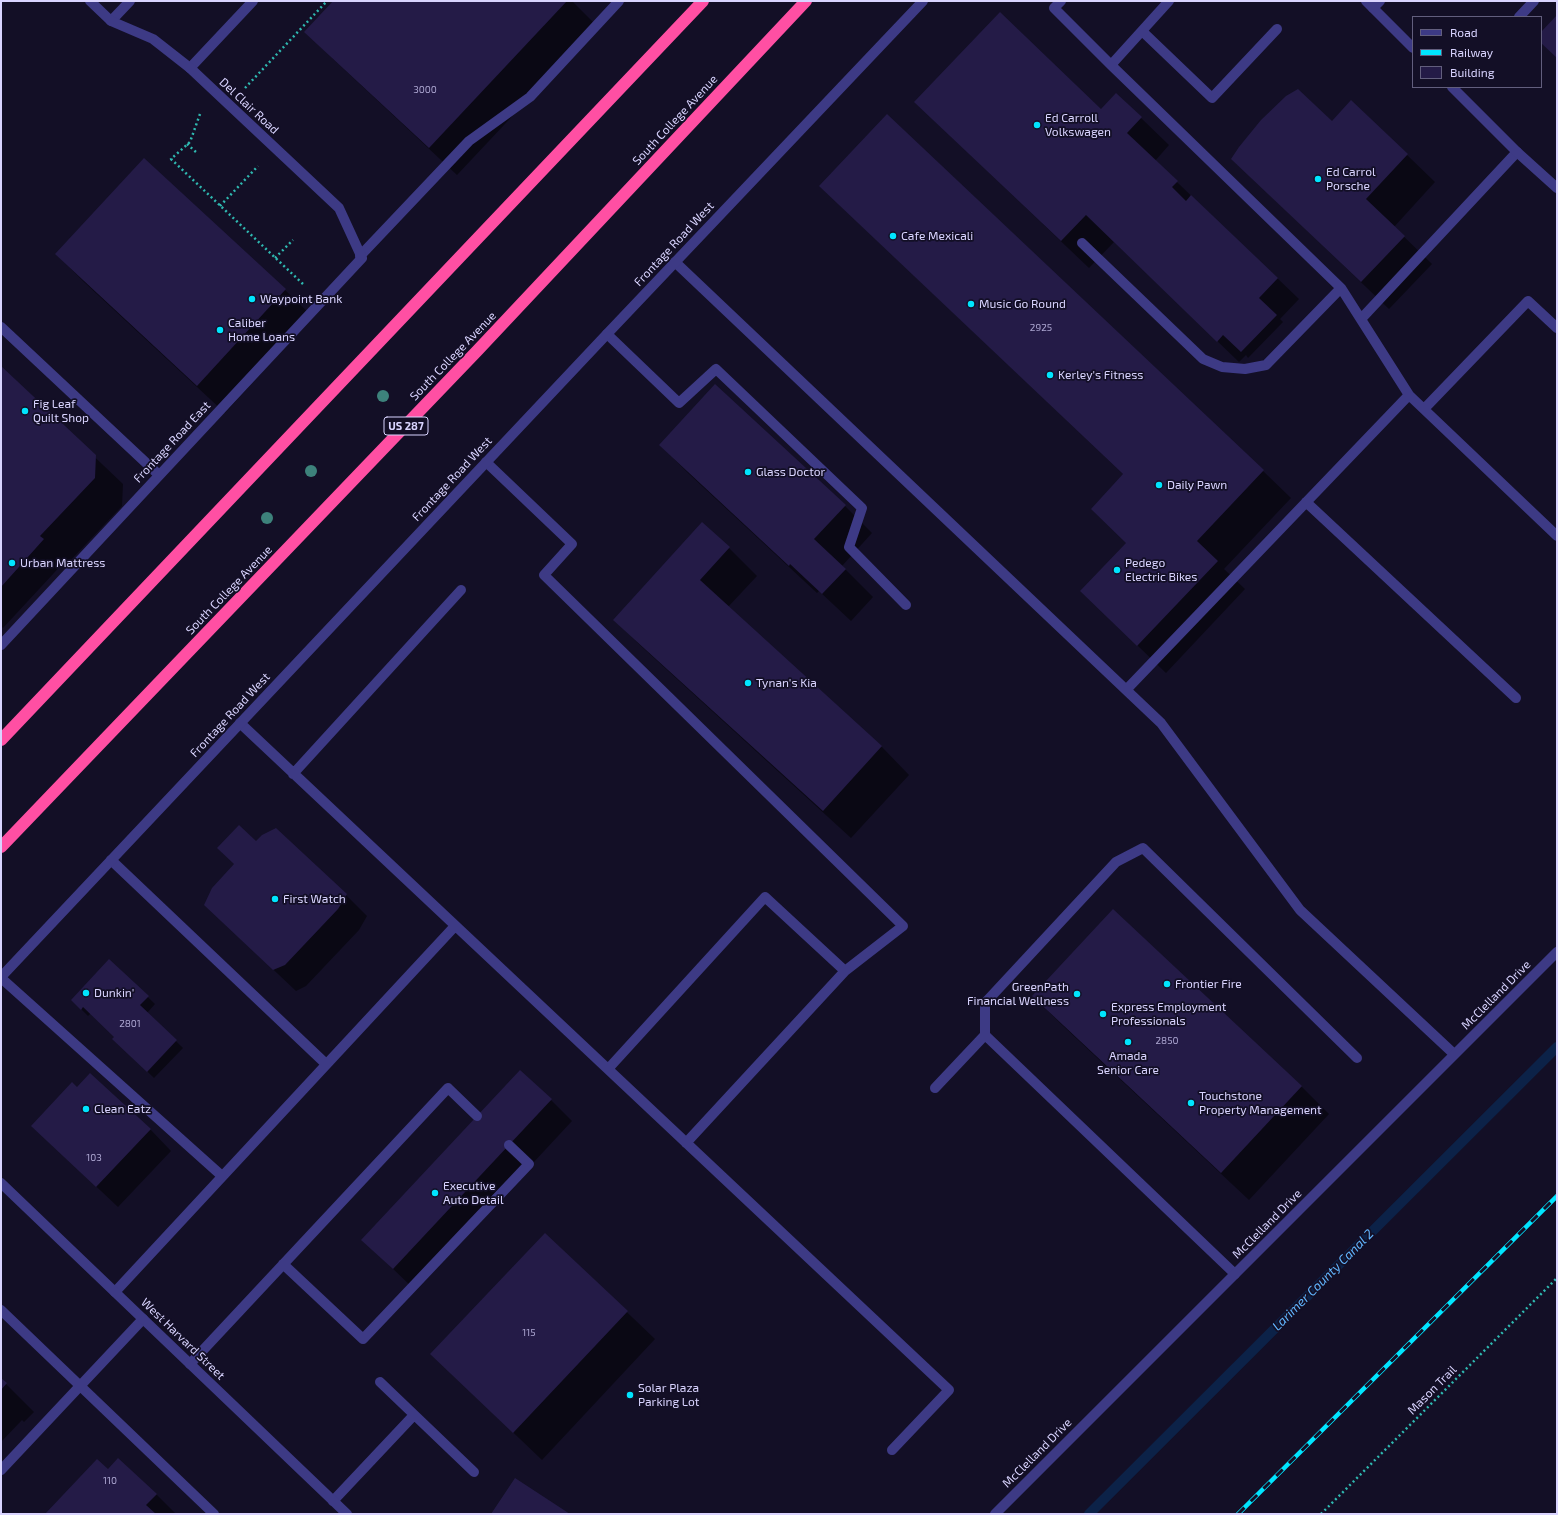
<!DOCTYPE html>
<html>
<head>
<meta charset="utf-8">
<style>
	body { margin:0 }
	#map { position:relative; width:1558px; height:1515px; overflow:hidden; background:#130f26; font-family:"Exo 2",sans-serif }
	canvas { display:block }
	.frame { position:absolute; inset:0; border:2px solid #d9d4ff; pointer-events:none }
	.legend { position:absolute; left:1412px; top:16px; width:130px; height:72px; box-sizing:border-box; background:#130f26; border:1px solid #625e7d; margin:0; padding:5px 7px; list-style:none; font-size:12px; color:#d9d4ff }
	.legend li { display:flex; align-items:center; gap:8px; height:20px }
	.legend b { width:20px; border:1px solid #625e7d }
</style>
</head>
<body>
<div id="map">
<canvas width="1558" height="1515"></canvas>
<div class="frame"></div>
<ul class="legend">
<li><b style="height:5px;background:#3d3a85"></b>Road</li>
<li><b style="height:5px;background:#00e5ff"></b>Railway</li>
<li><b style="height:11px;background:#241b47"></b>Building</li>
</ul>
</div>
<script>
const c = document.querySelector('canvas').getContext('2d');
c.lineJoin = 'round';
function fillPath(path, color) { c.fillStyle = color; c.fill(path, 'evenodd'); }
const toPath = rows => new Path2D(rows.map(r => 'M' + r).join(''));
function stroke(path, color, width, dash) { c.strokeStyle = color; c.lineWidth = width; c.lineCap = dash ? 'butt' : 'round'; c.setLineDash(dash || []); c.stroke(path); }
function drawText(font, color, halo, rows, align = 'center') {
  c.font = font + ' "Exo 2",sans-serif'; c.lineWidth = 3.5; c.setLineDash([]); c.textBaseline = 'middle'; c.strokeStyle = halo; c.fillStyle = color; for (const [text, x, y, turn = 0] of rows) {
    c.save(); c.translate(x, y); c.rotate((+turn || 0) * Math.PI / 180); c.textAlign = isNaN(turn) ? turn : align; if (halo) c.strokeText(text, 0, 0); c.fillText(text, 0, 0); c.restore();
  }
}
const shadow = toPath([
	[334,1,572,1,597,26,457,175,333,59,306,32],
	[1351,101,1435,182,1394,227,1432,264,1389,309,1232,159,1332,122],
	[1101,110,1141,118,1169,145,1155,161,1299,299,1280,319,1283,322,1248,358,1246,355,1239,362,1114,242,1089,268,943,129],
	[144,159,285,290,313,317,225,413,84,282,56,254],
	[820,186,1263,471,1291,498,1224,569,1245,589,1166,673,1081,591,1127,543,1124,475],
	[1,368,123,484,122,506,68,563,66,560,3,628,1,626],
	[660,445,845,506,872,533,842,566,873,597,851,621,819,591,817,593,688,473],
	[729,548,757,576,728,607,882,747,909,775,851,838,642,647,614,620],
	[256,842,346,895,367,916,359,930,306,986,296,991,205,905,235,865],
	[1113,910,1302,1087,1329,1114,1249,1200,1061,1024,1033,996],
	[110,961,155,1004,147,1013,183,1048,154,1078,114,1039,116,1037,91,1013,88,1016,72,1000],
	[77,1089,150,1129,171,1151,118,1207,32,1126],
	[551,1100,572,1121,415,1290,363,1240],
	[545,1234,655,1339,542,1460,431,1354],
	[1,1379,34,1412,24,1422,22,1420,1,1442],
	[108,1470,156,1494,176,1514,47,1514]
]);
const stream = toPath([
	[1089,1514,1557,1047]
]);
const building = toPath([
	[333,1,567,1,429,148,304,32],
	[1000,12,1101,109,1116,93,1142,117,1127,133,1178,181,1172,187,1186,201,1191,195,1278,278,1259,298,1277,315,1241,352,1223,335,1217,342,1086,215,1061,241,914,102],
	[1557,15,1557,58,1541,43,1541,32],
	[1298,89,1332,121,1351,100,1408,154,1366,199,1405,236,1361,282,1231,159,1239,147,1261,120,1286,96],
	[887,114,1264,470,1197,541,1218,561,1137,646,1080,591,1126,543,1091,509,1123,474,819,186],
	[144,158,286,289,197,386,55,254],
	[1,366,96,455,95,478,40,536,44,539,1,587],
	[715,384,846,505,814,539,846,569,822,594,790,564,789,566,659,445],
	[702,522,730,547,700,580,882,746,823,811,613,620],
	[239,825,256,841,262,835,276,828,347,894,338,909,285,965,273,970,204,905,212,888,234,864,217,848],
	[1113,909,1302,1086,1221,1173,1032,996],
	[109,959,149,996,140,1005,177,1040,147,1072,112,1039,114,1037,83,1007,81,1010,71,1000],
	[520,1070,552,1099,393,1269,361,1240],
	[90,1073,151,1129,96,1187,31,1126,72,1082,77,1087],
	[545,1233,628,1311,513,1433,430,1354],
	[1,1378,7,1383,1,1390],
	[118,1458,157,1494,146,1505,156,1514,45,1514,97,1459,108,1469],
	[515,1478,570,1514,491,1514]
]);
const path = toPath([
	[245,88,327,1],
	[200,114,190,142,171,159,303,284],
	[187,144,197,153],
	[220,206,258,166],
	[275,258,293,240],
	[1321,1514,1557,1278]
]);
const lane = toPath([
	[1061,1,1054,8,1111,65,1341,288,1409,395,1557,536],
	[1373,8,1380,1],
	[1519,17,1534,1],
	[111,21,130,1],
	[1142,31,1212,98,1277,29],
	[1111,65,1169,1],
	[190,68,253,1],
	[1082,243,1203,359,1222,367,1245,369,1266,365,1341,288],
	[360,256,469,141,530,97,619,1],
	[675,262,1161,723,1300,910,1454,1054],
	[1361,319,1517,152],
	[1,327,159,475],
	[607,334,679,403,716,369,862,508,849,547,906,605],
	[1424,409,1528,301,1557,328],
	[486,462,572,544,544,575,903,926,845,971,686,1143],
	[1306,502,1516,698],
	[1126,690,1409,395],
	[240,723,949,1390,892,1450],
	[293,774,461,590],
	[111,860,326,1064],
	[1,978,222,1176],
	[608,1069,765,897,845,971],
	[935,1088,985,1035],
	[283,1264,363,1339,529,1164,509,1145],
	[1235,1274,985,1035,985,1003,1116,862,1143,848,1357,1058],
	[115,1292,455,926],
	[1,1310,214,1514],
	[190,1364,448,1088,477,1116],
	[380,1382,474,1472],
	[1,1470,143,1319],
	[333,1501,414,1415]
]);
const street = toPath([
	[1366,1,1413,48],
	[1452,87,1517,152,1557,188],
	[1,645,362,258,339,208,190,68,153,39,111,21,90,1],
	[1,977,607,334,923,1],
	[1,1183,347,1514],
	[995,1514,1557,952]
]);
const highway = toPath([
	[1,740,703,1],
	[1,847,477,351,806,1]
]);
const rail = toPath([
	[1238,1514,1557,1196]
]);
const trees = [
	[383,396],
	[311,471],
	[267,518]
];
const markers = [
	[1037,125,4,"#00e5ff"],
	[1318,179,4,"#00e5ff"],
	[893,236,4,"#00e5ff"],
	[252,299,4,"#00e5ff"],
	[971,304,4,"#00e5ff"],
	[220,330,4,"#00e5ff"],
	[1050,375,4,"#00e5ff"],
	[25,411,4,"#00e5ff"],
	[748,472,4,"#00e5ff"],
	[1159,485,4,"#00e5ff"],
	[12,563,4,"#00e5ff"],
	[1117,570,4,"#00e5ff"],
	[748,683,4,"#00e5ff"],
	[275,899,4,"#00e5ff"],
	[1167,984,4,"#00e5ff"],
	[86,993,4,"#00e5ff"],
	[1077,994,4,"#00e5ff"],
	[1103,1014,4,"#00e5ff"],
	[1128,1042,4,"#00e5ff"],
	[1191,1103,4,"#00e5ff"],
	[86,1109,4,"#00e5ff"],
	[435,1193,4,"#00e5ff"],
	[630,1395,4,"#00e5ff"]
];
const numberNames = [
	["3000",425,90],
	["2925",1041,328],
	["2801",130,1024],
	["2850",1167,1041],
	["103",94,1158],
	["115",529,1333],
	["110",110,1481]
];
const shields = [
	[406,426,44]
];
const shieldNames = [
	["US 287",406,426]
];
const streetNames = [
	["Del Clair Road",249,106,43],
	["South College Avenue",675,120,-47],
	["Frontage Road West",674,244,-47],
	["South College Avenue",453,356,-46],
	["Frontage Road East",172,442,-47],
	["Frontage Road West",452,479,-47],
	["South College Avenue",229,590,-46],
	["Frontage Road West",230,715,-47],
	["McClelland Drive",1496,995,-45],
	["McClelland Drive",1267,1224,-45],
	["West Harvard Street",183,1339,44],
	["Mason Trail",1432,1390,-45],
	["McClelland Drive",1037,1453,-45]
];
const poiNames = [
	["Ed Carroll",1045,118],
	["Volkswagen",1045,132],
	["Ed Carrol",1326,172],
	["Porsche",1326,186],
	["Cafe Mexicali",901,236],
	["Waypoint Bank",260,299],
	["Music Go Round",979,304],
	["Caliber",228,323],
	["Home Loans",228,337],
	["Kerley's Fitness",1058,375],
	["Fig Leaf",33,404],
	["Quilt Shop",33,418],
	["Glass Doctor",756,472],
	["Daily Pawn",1167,485],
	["Urban Mattress",20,563],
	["Pedego",1125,563],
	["Electric Bikes",1125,577],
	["Tynan's Kia",756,683],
	["First Watch",283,899],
	["Frontier Fire",1175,984],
	["GreenPath",1069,987,"right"],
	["Financial Wellness",1069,1001,"right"],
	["Dunkin'",94,993],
	["Express Employment",1111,1007],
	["Professionals",1111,1021],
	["Amada",1128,1056,"center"],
	["Senior Care",1128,1070,"center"],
	["Touchstone",1199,1096],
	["Property Management",1199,1110],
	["Clean Eatz",94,1109],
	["Executive",443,1186],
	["Auto Detail",443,1200],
	["Solar Plaza",638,1388],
	["Parking Lot",638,1402]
];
const waterNames = [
	["Larimer County Canal 2",1323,1280,-45]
];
fillPath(shadow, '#0007');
stroke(stream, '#0c2248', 10);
fillPath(building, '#241b47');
stroke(path, '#2fb8b0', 2.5, [2, 3]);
stroke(lane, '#3d3a85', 10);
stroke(street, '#3d3a85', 10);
stroke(highway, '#ff4fa3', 12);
stroke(rail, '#00e5ff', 4.5);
stroke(rail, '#130f26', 3, [9]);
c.fillStyle = '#3d827b';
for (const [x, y] of trees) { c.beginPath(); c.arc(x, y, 6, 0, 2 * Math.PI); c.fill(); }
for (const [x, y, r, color] of markers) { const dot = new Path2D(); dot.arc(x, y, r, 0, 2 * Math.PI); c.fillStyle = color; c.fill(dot); stroke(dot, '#130f26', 1.5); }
drawText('10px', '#aca6d1', null, numberNames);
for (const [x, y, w] of shields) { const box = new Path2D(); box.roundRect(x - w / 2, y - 9, w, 18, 3); c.fillStyle = '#130f26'; c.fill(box); stroke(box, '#d9d4ff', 1); }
drawText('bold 11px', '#d9d4ff', null, shieldNames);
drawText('12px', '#d9d4ff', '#130f26', streetNames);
drawText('12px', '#d9d4ff', '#130f26', poiNames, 'left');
drawText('italic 13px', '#62b6ff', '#130f26', waterNames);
</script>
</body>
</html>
